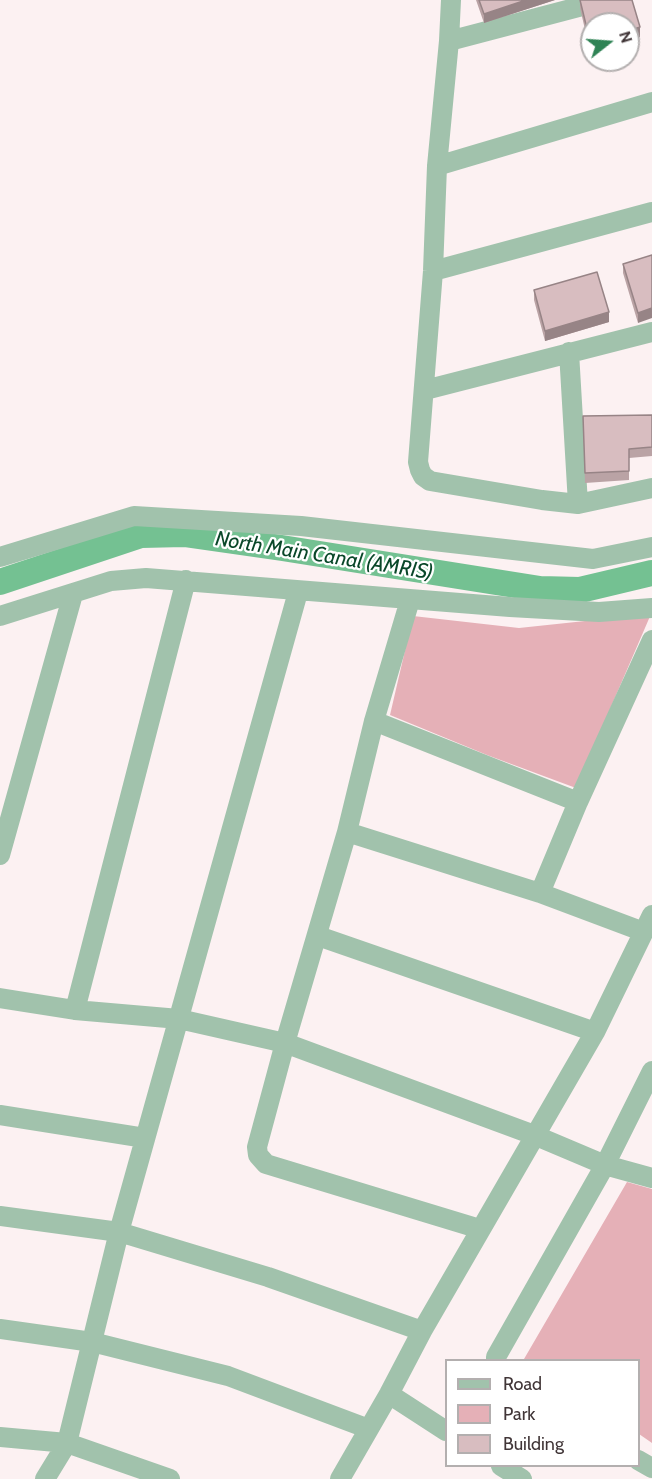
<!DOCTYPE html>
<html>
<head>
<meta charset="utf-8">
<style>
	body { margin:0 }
	#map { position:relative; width:652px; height:1479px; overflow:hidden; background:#fcf1f2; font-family:Cabin,sans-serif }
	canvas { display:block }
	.legend { position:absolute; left:445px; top:1359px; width:195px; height:108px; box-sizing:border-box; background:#fff; border:2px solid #b3afaf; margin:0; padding:8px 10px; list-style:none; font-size:18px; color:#413638 }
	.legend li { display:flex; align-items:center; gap:12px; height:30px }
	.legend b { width:30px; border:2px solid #b3afaf }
	.north { position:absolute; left:580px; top:12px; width:60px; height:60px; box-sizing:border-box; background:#fff; border:2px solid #b3afaf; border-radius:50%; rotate:73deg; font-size:16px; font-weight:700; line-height:24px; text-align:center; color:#413638 }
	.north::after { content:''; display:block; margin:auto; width:21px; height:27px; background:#2f8355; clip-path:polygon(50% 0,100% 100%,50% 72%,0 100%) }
</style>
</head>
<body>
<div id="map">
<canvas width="652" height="1479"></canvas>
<ul class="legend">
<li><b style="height:8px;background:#a1c2ac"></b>Road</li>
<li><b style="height:16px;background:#e5b0b7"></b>Park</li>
<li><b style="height:16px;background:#d8bdc0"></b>Building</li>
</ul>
<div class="north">N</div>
</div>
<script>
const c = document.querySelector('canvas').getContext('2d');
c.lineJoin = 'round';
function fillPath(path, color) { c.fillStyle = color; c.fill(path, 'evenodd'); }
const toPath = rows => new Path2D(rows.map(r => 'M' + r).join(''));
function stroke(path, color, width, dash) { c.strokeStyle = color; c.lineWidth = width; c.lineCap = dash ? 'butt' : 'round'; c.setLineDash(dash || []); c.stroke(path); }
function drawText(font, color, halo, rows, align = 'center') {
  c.font = font + ' Cabin,sans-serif'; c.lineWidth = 4.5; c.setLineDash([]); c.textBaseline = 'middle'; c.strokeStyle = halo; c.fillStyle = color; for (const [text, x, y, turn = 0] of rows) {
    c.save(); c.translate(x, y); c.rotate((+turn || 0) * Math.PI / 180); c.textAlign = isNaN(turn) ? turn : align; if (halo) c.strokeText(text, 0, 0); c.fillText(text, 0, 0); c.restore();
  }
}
const green = toPath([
	[651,614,576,788,487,755,390,715,413,616,519,628],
	[627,1182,652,1189,652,1443,639,1434,638,1360,527,1360,524,1359]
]);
const canal = toPath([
	[0,582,141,535,184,534,282,548,540,589,580,590,652,573]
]);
const minor = toPath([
	[451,0,449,41,437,166,433,271,418,462,420,470,423,476,430,481,542,500,578,504,652,488],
	[449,41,605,0],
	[437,166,652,102],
	[433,271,652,212],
	[569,352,578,504],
	[425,390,652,332],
	[0,557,134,516,301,526,593,559,652,547],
	[410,600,374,721,347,832,285,1043,257,1147,258,1155,266,1164,480,1229],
	[0,616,111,581,146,578,510,607,599,612,652,608],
	[374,721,578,802],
	[347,832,540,893,644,932],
	[0,855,73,594],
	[540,893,578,802,652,640],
	[318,936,595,1032],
	[0,998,75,1010,179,1019,285,1043,534,1135,605,1165,652,1178],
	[75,1010,186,580],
	[0,1115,145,1138],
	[0,1216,119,1232,268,1277,422,1331],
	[0,1329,92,1342,228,1376,369,1429],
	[496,1360,496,1357,605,1165,652,1071],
	[389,1394,446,1431],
	[0,1437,67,1443,170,1479],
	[638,1460,652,1468],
	[501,1466,522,1479],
	[45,1479,67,1443,119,1232,298,592],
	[340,1479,389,1394,422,1331,595,1032,652,915]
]);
const wall = toPath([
	[476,0,555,0,484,23],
	[580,0,632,0,640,27,640,37,628,40,628,24,592,24,592,50,590,51,580,8],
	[652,255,638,323,623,273,623,264],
	[534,290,609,322,545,341,534,300],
	[652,415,652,456,629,458,629,480,585,483,583,416]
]);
const shadedWall = toPath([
	[526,0,555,0,484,23,484,14],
	[640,27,640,37,628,40,628,31],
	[590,41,592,41,592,50,590,51],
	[652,308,652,318,638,323,638,313],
	[609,312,609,322,545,341,545,331]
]);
const building = toPath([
	[479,0,526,0,484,14,479,0],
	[580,0,632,0,640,27,628,31,628,24,592,24,592,41,590,41,580,0],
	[652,255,652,308,638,313,623,264,652,255],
	[597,272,609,312,545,331,534,290,597,272],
	[652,415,652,447,629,449,629,471,585,473,583,416,652,415]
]);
const waterNames = [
	["North Main Canal (AMRIS)",324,556,9]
];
fillPath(green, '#e5b0b7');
stroke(canal, '#74c192', 26);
stroke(minor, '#a1c2ac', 20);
fillPath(wall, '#baa3a5');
fillPath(shadedWall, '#978486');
fillPath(building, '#d8bdc0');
stroke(building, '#978486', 1.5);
drawText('italic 21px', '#094729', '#fff', waterNames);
</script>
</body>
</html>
